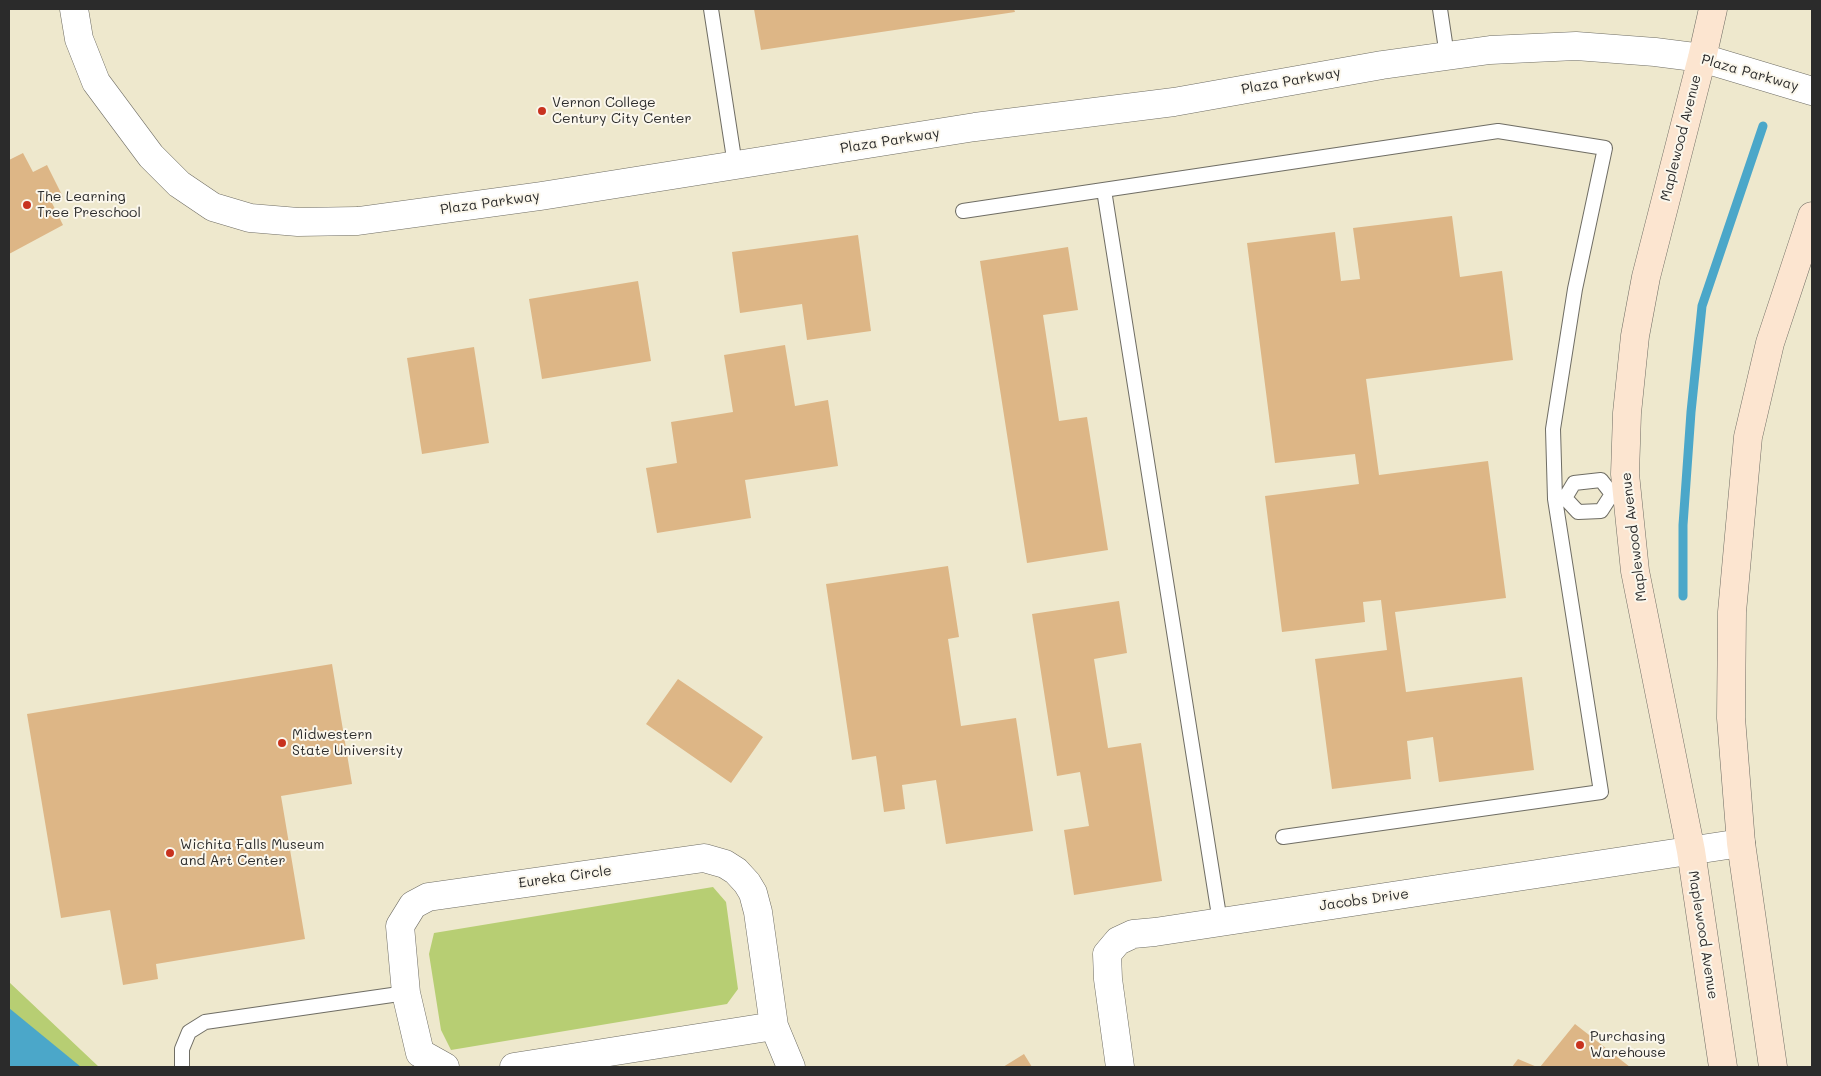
<!DOCTYPE html>
<html>
<head>
<meta charset="utf-8">
<style>
	body { margin:0 }
	#map { position:relative; width:1821px; height:1076px; overflow:hidden; background:#eee8cd; font-family:Mali,sans-serif }
	canvas { display:block }
	.frame { position:absolute; inset:0; border:10px solid #2b2b2b; pointer-events:none }
</style>
</head>
<body>
<div id="map">
<canvas width="1821" height="1076"></canvas>
<div class="frame"></div>
</div>
<script>
const c = document.querySelector('canvas').getContext('2d');
c.lineJoin = 'round';
function fillPath(path, color) { c.fillStyle = color; c.fill(path, 'evenodd'); }
const toPath = rows => new Path2D(rows.map(r => 'M' + r).join(''));
function stroke(path, color, width, dash) { c.strokeStyle = color; c.lineWidth = width; c.lineCap = dash ? 'butt' : 'round'; c.setLineDash(dash || []); c.stroke(path); }
function drawText(font, color, halo, rows, align = 'center') {
  c.font = font + ' Mali,sans-serif'; c.lineWidth = 4; c.setLineDash([]); c.textBaseline = 'middle'; c.strokeStyle = halo; c.fillStyle = color; for (const [text, x, y, turn = 0] of rows) {
    c.save(); c.translate(x, y); c.rotate((+turn || 0) * Math.PI / 180); c.textAlign = isNaN(turn) ? turn : align; if (halo) c.strokeText(text, 0, 0); c.fillText(text, 0, 0); c.restore();
  }
}
const green = toPath([
	[713,887,726,902,738,989,727,1004,451,1050,441,1030,429,954,434,933],
	[9,982,99,1067,9,1067]
]);
const water = toPath([
	[9,1008,81,1067,9,1067]
]);
const stream = toPath([
	[1683,596,1683,525,1691,412,1702,306,1763,126]
]);
const building = toPath([
	[754,9,1014,9,1015,12,761,50],
	[23,153,33,172,47,165,63,197,52,203,63,225,9,254,9,160],
	[1452,216,1460,277,1502,271,1513,360,1366,379,1379,475,1488,461,1506,598,1395,612,1406,692,1522,677,1534,770,1439,782,1433,737,1407,741,1411,779,1332,789,1315,659,1387,650,1381,600,1363,602,1365,622,1282,632,1265,496,1359,484,1355,454,1275,463,1247,243,1335,232,1341,281,1360,279,1353,228],
	[858,235,871,331,807,340,802,304,740,313,732,252],
	[1068,247,1078,310,1043,315,1059,421,1087,417,1108,550,1027,563,980,261],
	[638,281,651,361,542,379,529,299],
	[785,345,795,406,828,400,838,466,745,480,751,518,657,533,646,468,677,463,671,422,733,412,724,355],
	[474,347,489,443,422,454,407,358],
	[948,566,959,637,948,639,961,726,1016,718,1033,831,946,844,936,780,902,785,905,809,884,812,876,756,852,760,826,584],
	[1119,601,1127,653,1094,659,1108,748,1141,743,1162,881,1074,895,1064,830,1089,826,1080,772,1057,776,1032,614],
	[332,664,352,784,281,796,305,939,156,964,158,979,123,985,110,910,61,918,27,714],
	[678,679,763,737,731,783,646,724],
	[1575,1024,1630,1067,1540,1067],
	[1024,1054,1032,1067,1003,1067],
	[1518,1059,1537,1067,1512,1067]
]);
const lane = toPath([
	[711,9,735,165],
	[1440,9,1447,56],
	[1104,190,1220,922],
	[963,211,1498,131,1605,148,1575,289,1553,429,1555,499,1601,792,1283,837],
	[1565,498,1574,483,1601,480,1612,494],
	[1565,498,1578,512,1601,511,1612,494],
	[182,1067,182,1049,189,1032,205,1022,406,993]
]);
const street = toPath([
	[74,9,79,39,96,82,151,156,179,184,213,207,250,218,298,222,358,221,541,196,975,127,1174,102,1382,65,1490,50,1576,46,1655,52,1702,58,1812,91],
	[774,1026,791,1067],
	[445,1067,420,1053,406,993,400,926,413,905,428,897,704,858,725,864,736,871,747,883,753,893,758,912,774,1026,514,1067],
	[1120,1067,1108,979,1107,954,1118,941,1133,934,1155,932,1741,843]
]);
const secondary = toPath([
	[1713,9,1702,58,1646,277,1635,336,1627,413,1625,474,1635,571,1691,851,1723,1067],
	[1773,1067,1741,843,1731,718,1732,612,1748,437,1770,343,1812,216]
]);
const markers = [
	[542,111,5,"#c8321e"],
	[27,205,5,"#c8321e"],
	[282,743,5,"#c8321e"],
	[170,853,5,"#c8321e"],
	[1580,1045,5,"#c8321e"]
];
const streetNames = [
	["Plaza Parkway",1750,73,16],
	["Plaza Parkway",1291,81,-10],
	["Maplewood Avenue",1681,138,-76],
	["Plaza Parkway",890,141,-9],
	["Plaza Parkway",490,203,-8],
	["Maplewood Avenue",1634,537,-97],
	["Eureka Circle",565,877,-8],
	["Jacobs Drive",1364,900,-8],
	["Maplewood Avenue",1703,935,81]
];
const poiNames = [
	["Vernon College",552,103],
	["Century City Center",552,119],
	["The Learning",37,197],
	["Tree Preschool",37,213],
	["Midwestern",292,735],
	["State University",292,751],
	["Wichita Falls Museum",180,845],
	["and Art Center",180,861],
	["Purchasing",1590,1037],
	["Warehouse",1590,1053]
];
fillPath(green, '#b7ce73');
fillPath(water, '#4ba7c9');
stroke(stream, '#4ba7c9', 9);
fillPath(building, '#ddb686');
stroke(lane, '#6f6d64', 16);
stroke(street, '#6f6d64', 29);
stroke(secondary, '#6f6d64', 29);
stroke(lane, '#fff', 14);
stroke(street, '#fff', 28);
stroke(secondary, '#fce5d0', 28);
for (const [x, y, r, color] of markers) { const dot = new Path2D(); dot.arc(x, y, r, 0, 2 * Math.PI); c.fillStyle = color; c.fill(dot); stroke(dot, '#fbf7ec', 2); }
drawText('14px', '#2b2b2b', '#fbf7ec', streetNames);
drawText('14px', '#2b2b2b', '#fbf7ec', poiNames, 'left');
</script>
</body>
</html>
